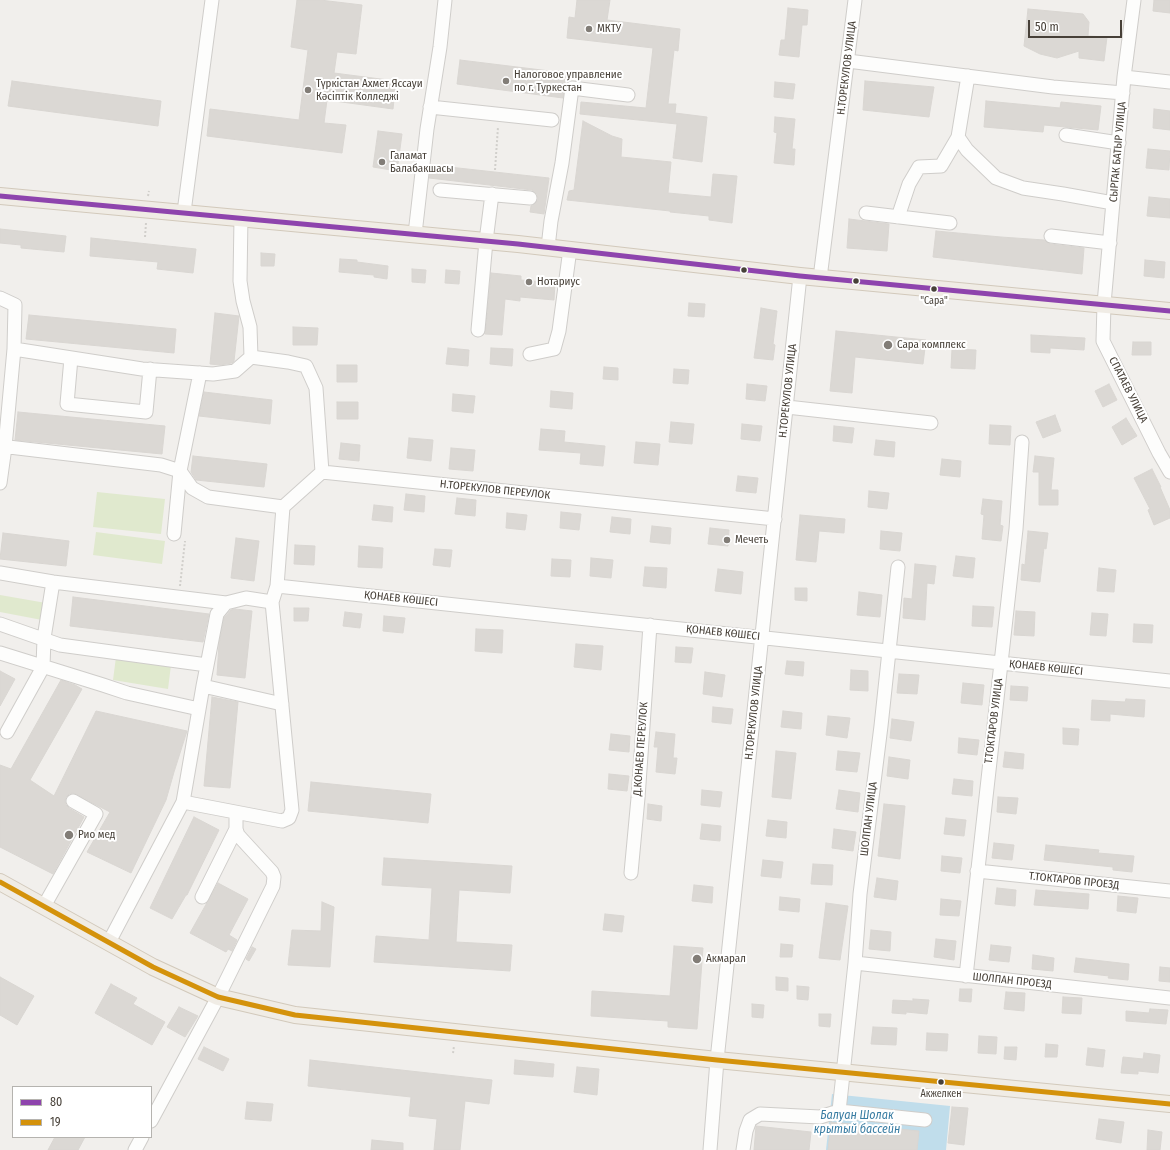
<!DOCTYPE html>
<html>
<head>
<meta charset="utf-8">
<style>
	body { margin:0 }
	#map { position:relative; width:1170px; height:1150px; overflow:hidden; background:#f1efec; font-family:"Fira Sans Condensed",sans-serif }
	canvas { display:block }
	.legend { position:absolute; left:12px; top:1086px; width:140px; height:52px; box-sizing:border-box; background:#fff; border:1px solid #b5b3af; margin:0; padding:5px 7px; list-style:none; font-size:12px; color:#474038 }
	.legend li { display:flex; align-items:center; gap:8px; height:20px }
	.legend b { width:20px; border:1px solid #b5b3af }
	.scale { position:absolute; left:1028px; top:20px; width:94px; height:18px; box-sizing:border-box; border:2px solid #474038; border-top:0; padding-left:5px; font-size:12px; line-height:14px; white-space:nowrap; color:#474038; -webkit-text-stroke:3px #fff; paint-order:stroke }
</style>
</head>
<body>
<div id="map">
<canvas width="1170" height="1150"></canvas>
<ul class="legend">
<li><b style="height:5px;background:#8e44ad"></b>80</li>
<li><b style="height:5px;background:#d4920b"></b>19</li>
</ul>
<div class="scale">50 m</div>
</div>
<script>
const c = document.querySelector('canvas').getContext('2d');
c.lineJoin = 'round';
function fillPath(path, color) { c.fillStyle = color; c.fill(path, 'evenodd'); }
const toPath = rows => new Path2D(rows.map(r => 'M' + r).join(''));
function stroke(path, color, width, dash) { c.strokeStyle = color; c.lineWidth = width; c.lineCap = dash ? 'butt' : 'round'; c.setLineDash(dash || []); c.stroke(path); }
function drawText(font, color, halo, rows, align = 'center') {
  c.font = font + ' "Fira Sans Condensed",sans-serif'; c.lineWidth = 4; c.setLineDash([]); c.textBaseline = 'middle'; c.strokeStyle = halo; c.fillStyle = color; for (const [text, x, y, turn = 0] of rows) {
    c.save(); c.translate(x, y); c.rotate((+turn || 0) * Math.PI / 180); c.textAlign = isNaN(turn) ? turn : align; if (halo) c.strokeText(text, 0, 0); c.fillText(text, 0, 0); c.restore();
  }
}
const green = toPath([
	[97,492,165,499,161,534,93,527],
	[96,532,165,541,162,564,93,555],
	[0,595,46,603,42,620,0,612],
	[116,657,171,665,168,689,113,680]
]);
const water = toPath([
	[832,1094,950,1106,946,1150,826,1150]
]);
const building = toPath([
	[297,0,320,0,362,5,356,54,337,52,334,73,396,81,393,109,327,100,324,123,346,125,342,153,207,136,210,109,299,120,308,50,291,47,297,0],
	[577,0,610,0,607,20,680,29,678,51,674,50,668,104,676,104,675,113,707,117,702,162,673,158,677,124,580,114,581,102,646,108,653,48,567,38,569,17,575,18,577,0],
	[1154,0,1170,0,1170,13,1153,11,1154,0],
	[788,8,808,10,807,25,802,25,799,57,779,55,781,40,785,40,788,8],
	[1028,9,1083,14,1089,22,1088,36,1107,37,1104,61,1079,58,1079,51,1057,58,1040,54,1024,46,1028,9],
	[460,60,566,73,563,98,457,84,460,60],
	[12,81,161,101,158,126,8,106,12,81],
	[865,81,934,87,929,117,863,110,865,81],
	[775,82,795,84,793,99,774,97,775,82],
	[986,101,1060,108,1061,102,1101,106,1098,130,1044,125,1043,132,984,127,986,101],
	[1154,109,1170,111,1170,130,1153,128,1154,109],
	[775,117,795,119,792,149,795,149,794,165,774,163,777,133,774,132,775,117],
	[583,121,612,136,622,139,621,157,671,162,668,193,711,197,713,174,737,176,732,223,709,220,709,216,670,212,670,211,567,200,569,191,574,190,583,121],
	[378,131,402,134,397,171,373,167,378,131],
	[1148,149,1170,151,1169,170,1146,168,1148,149],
	[431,165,549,178,544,214,530,212,531,206,536,203,538,199,537,194,532,190,429,178,431,165],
	[1149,197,1170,199,1170,218,1147,216,1149,197],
	[849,219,889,224,887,251,847,248,849,219],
	[0,229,66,236,64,252,21,248,21,245,0,243,0,229],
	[936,231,1001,237,1044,240,1050,244,1084,248,1082,274,933,257,936,231],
	[91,238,196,249,193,273,157,269,158,262,90,256,91,238],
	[261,253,275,254,274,266,261,266,261,253],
	[340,259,357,260,357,262,388,266,387,279,374,277,374,275,339,272,340,259],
	[1145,260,1165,262,1164,278,1144,276,1145,260],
	[412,269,426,270,425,283,412,282,412,269],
	[446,270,460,271,459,284,445,283,446,270],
	[491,273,521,276,521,280,555,283,554,300,520,297,520,301,505,299,502,335,485,334,491,273],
	[689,303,705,304,704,317,688,316,689,303],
	[761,308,777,311,773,344,775,345,773,360,754,358,761,308],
	[215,313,239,316,234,361,232,363,220,365,210,364,215,313],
	[29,315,176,329,174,353,26,339,29,315],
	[293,327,318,328,317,345,293,345,293,327],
	[836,331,926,340,923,364,855,357,852,393,830,391,836,331],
	[1031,335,1085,338,1084,350,1050,348,1050,353,1031,352,1031,335],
	[1133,342,1151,342,1151,355,1132,355,1133,342],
	[448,348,469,350,468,366,446,364,448,348],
	[491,348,513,349,512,366,490,364,491,348],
	[952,349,976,350,975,369,951,368,952,349],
	[337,365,357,365,357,382,337,382,337,365],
	[604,367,618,368,618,380,603,379,604,367],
	[674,369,689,370,688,384,673,383,674,369],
	[747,384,767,386,765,401,746,399,747,384],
	[1109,384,1117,400,1103,407,1095,391,1109,384],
	[551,391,573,393,572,409,550,407,551,391],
	[204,392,272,400,270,424,199,416,204,392],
	[453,394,475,396,473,413,452,411,453,394],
	[337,402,358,402,358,419,337,419,337,402],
	[18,412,165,426,162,454,15,440,18,412],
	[1055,415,1061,431,1043,438,1036,422,1055,415],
	[1126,418,1137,436,1122,445,1112,427,1126,418],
	[671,422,694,424,692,444,669,442,671,422],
	[742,424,762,426,760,441,741,439,742,424],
	[990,425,1011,426,1010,445,989,444,990,425],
	[834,426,854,428,852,443,833,441,834,426],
	[541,429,565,431,564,442,605,446,603,466,580,464,581,453,539,450,541,429],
	[409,438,433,440,431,461,407,458,409,438],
	[876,440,895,442,894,457,874,455,876,440],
	[636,442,660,444,658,465,634,463,636,442],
	[341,443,360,445,359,461,339,459,341,443],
	[451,448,475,450,473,471,449,469,451,448],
	[193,456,267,464,264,487,196,480,191,472,193,456],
	[1035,456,1054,458,1051,490,1058,490,1058,505,1039,505,1039,472,1033,472,1035,456],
	[942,459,961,461,960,477,940,475,942,459],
	[1152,469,1161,487,1160,487,1170,510,1170,518,1154,525,1148,510,1150,509,1134,478,1152,469],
	[738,476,758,478,756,493,736,491,738,476],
	[869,491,889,493,887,509,868,507,869,491],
	[406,494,425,496,424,512,404,510,406,494],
	[457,498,476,500,475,516,455,514,457,498],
	[983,499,1002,501,1000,525,1003,526,1001,541,982,539,984,515,981,514,983,499],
	[374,505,393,507,392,522,372,520,374,505],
	[561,512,581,514,579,530,560,528,561,512],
	[507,513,527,515,525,530,506,528,507,513],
	[800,515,845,519,844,533,819,531,816,562,796,560,800,515],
	[612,517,631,519,630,534,610,532,612,517],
	[652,526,671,528,670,544,650,542,652,526],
	[710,528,729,530,728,546,708,544,710,528],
	[881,531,902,533,900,551,880,549,881,531],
	[1028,531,1048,533,1046,549,1044,548,1040,582,1021,580,1022,564,1025,565,1028,531],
	[3,533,69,541,66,566,0,559,3,533],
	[236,538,259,541,254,581,231,578,236,538],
	[295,545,315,546,314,565,294,564,295,545],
	[359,546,383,548,382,568,358,567,359,546],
	[435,549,452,550,450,567,433,565,435,549],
	[956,556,975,558,973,578,953,576,956,556],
	[591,558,613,560,611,578,590,576,591,558],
	[552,559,571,560,570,577,551,576,552,559],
	[915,564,936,566,934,584,927,583,925,620,903,618,904,598,912,599,915,564],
	[645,567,667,568,666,588,643,586,645,567],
	[1099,568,1116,570,1114,592,1097,591,1099,568],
	[718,569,743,572,741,594,715,591,718,569],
	[795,588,807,588,807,601,795,600,795,588],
	[859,592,882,595,880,617,857,615,859,592],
	[73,597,209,614,203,642,70,626,73,597],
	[973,606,994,607,992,627,972,626,973,606],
	[294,608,309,608,308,621,294,621,294,608],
	[235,609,252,611,245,678,217,675,219,644,224,618,231,610,235,609],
	[1016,611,1035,612,1034,636,1014,635,1016,611],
	[345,612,362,614,360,628,343,626,345,612],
	[1092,613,1108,614,1106,636,1090,635,1092,613],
	[384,616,405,618,403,633,383,631,384,616],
	[1134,624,1153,625,1152,643,1133,642,1134,624],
	[476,629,503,630,502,653,475,651,476,629],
	[576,644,603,646,601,670,574,667,576,644],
	[676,647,693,648,691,663,675,662,676,647],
	[787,661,804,662,803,676,785,674,787,661],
	[851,670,868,671,868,691,850,690,851,670],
	[0,671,15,679,0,706,0,671],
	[705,672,725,675,722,697,703,694,705,672],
	[899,674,919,675,917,694,897,693,899,674],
	[61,680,75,685,82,689,30,780,54,796,96,711,187,731,174,772,166,800,131,873,87,852,110,812,73,793,69,794,66,797,65,801,66,805,69,808,84,817,53,874,0,847,0,765,11,769,61,680],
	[963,683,984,685,982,705,961,703,963,683],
	[1011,686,1028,687,1027,701,1010,700,1011,686],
	[212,697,238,702,230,788,204,786,212,697],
	[1126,699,1145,700,1144,717,1110,714,1110,721,1091,720,1092,700,1125,702,1126,699],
	[713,707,733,709,731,724,712,722,713,707],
	[783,711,802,713,801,729,781,727,783,711],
	[828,716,850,718,847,738,826,735,828,716],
	[892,719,914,722,911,741,890,738,892,719],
	[1063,728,1079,729,1078,745,1063,744,1063,728],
	[656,732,675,734,673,758,677,758,675,774,656,772,658,747,654,747,656,732],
	[611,734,630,736,629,752,609,750,611,734],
	[959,738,979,740,977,755,958,753,959,738],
	[776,751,796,753,791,799,772,797,776,751],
	[838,751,860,753,857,772,836,770,838,751],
	[1005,752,1024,754,1023,769,1003,767,1005,752],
	[889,757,910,760,908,779,887,776,889,757],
	[609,774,629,776,627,791,608,789,609,774],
	[954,779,973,781,972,796,952,794,954,779],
	[311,782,431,794,428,823,308,811,311,782],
	[702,790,722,792,720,807,701,805,702,790],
	[839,790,860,793,858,812,836,809,839,790],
	[998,797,1018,798,1016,814,997,812,998,797],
	[648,804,662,806,661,821,647,819,648,804],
	[884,804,905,806,900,859,878,856,884,804],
	[194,817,219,830,187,895,186,895,172,919,150,908,194,817],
	[946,818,966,820,964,836,944,834,946,818],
	[768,820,787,822,786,838,766,836,768,820],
	[702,824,721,826,720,841,700,839,702,824],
	[834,829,856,832,853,851,832,848,834,829],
	[994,843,1014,845,1012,860,992,858,994,843],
	[1046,845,1099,850,1098,853,1134,856,1132,872,1113,870,1113,867,1044,860,1046,845],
	[942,856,962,858,960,873,941,871,942,856],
	[384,858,512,866,510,893,459,890,456,942,512,945,510,971,374,962,376,936,429,940,432,888,382,885,384,858],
	[763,860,783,862,781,878,761,876,763,860],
	[813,864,833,865,832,885,811,884,813,864],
	[877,878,898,881,896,900,874,897,877,878],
	[218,883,248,899,229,935,237,940,232,951,228,949,226,952,190,933,218,883],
	[694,885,713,887,712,903,692,901,694,885],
	[997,888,1016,890,1015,906,995,904,997,888],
	[1036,890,1089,894,1088,909,1034,905,1036,890],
	[1118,896,1138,898,1136,913,1117,911,1118,896],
	[780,897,800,899,799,912,779,910,780,897],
	[941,899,961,901,959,916,940,915,941,899],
	[322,902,334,907,330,967,288,965,292,930,321,931,322,902],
	[826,903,848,906,840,960,819,958,826,903],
	[605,914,624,916,622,932,603,930,605,914],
	[871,930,891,932,890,951,869,949,871,930],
	[936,939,956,941,954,960,934,957,936,939],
	[781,944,793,945,792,957,780,957,781,944],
	[991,945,1011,947,1009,962,989,960,991,945],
	[674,946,703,948,697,1029,668,1027,668,1021,591,1016,592,991,670,996,674,946],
	[252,947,256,949,249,961,246,959,252,947],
	[1033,955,1054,958,1053,971,1032,969,1033,955],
	[1076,958,1129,964,1128,980,1108,978,1109,976,1074,972,1076,958],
	[1160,967,1170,968,1170,982,1159,981,1160,967],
	[0,977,34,996,17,1025,0,1015,0,977],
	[776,977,788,978,788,991,776,990,776,977],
	[111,984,137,998,133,1004,165,1022,152,1045,95,1013,111,984],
	[797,986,809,987,808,1000,797,999,797,986],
	[960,989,972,989,971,1002,959,1001,960,989],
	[1006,992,1025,993,1024,1011,1004,1009,1006,992],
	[1063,997,1082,998,1081,1014,1062,1013,1063,997],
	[913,999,929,1000,927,1014,906,1012,906,1014,892,1013,893,1000,913,1001,913,999],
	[752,1004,764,1005,763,1018,752,1017,752,1004],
	[179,1007,198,1016,185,1037,167,1027,179,1007],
	[1150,1009,1168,1010,1166,1024,1126,1021,1126,1011,1149,1013,1150,1009],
	[819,1014,831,1014,830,1027,819,1026,819,1014],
	[873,1027,897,1028,896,1045,871,1044,873,1027],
	[927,1033,948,1034,947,1051,926,1050,927,1033],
	[979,1036,997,1037,996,1054,978,1053,979,1036],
	[1046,1044,1058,1045,1057,1057,1045,1057,1046,1044],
	[204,1047,229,1059,223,1071,198,1059,204,1047],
	[1005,1047,1017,1047,1016,1060,1004,1059,1005,1047],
	[1088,1048,1105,1050,1103,1067,1086,1065,1088,1048],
	[1144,1053,1160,1055,1158,1073,1138,1071,1138,1074,1121,1073,1123,1057,1143,1059,1144,1053],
	[310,1060,492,1080,489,1104,465,1101,460,1150,434,1150,437,1119,409,1116,411,1097,308,1086,310,1060],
	[515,1060,554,1064,553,1077,514,1074,515,1060],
	[577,1067,599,1069,597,1095,574,1092,577,1067],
	[247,1102,273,1104,271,1121,245,1119,247,1102],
	[952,1107,968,1108,964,1145,948,1143,952,1107],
	[1099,1119,1124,1122,1121,1143,1096,1139,1099,1119],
	[831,1122,919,1131,917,1150,828,1150,831,1122],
	[756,1126,811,1132,809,1150,754,1150,756,1126],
	[1148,1130,1162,1132,1160,1150,1147,1150,1148,1130],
	[55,1137,85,1137,78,1150,48,1150,55,1137],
	[372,1140,403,1143,403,1150,371,1150,372,1140]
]);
const path = toPath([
	[495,170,498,127],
	[148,196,149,191],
	[145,237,146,223],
	[180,586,185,541],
	[453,1053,454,1046]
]);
const minor = toPath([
	[1134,0,1124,77,1104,304,1103,341,1159,453,1170,472],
	[848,61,1053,87,1123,93],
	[968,76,958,137,967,150,996,178,1023,188,1063,194,1113,203],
	[1124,77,1170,82],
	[430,107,552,120],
	[1066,135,1119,143],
	[440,190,530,198],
	[184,212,212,0],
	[866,213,950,223],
	[241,217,240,281,243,301,250,327,251,357,288,362,306,366,316,388,322,472,775,519],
	[898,217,909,184,919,167,941,166,958,137],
	[415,234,427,129,440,47,445,0],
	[1051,236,1110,243],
	[548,247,551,221,562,163,572,88,628,95],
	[820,278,855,0],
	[0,298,15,305,14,349,142,369,213,374,235,371,251,357],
	[478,330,486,241,492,194],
	[530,354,554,349,559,331,570,249],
	[71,358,67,404,146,412,150,369],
	[787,407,931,423],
	[0,446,161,465,180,471,192,488,208,497,283,507],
	[0,483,5,447,14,349],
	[174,534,180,471,200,373],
	[0,573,53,582,226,603],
	[277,586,1170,681],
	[0,624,60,645,207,665],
	[0,653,103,685,127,693,199,709],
	[203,686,282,704],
	[7,732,43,667,44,638,53,582],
	[183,802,282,821,289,818,292,810,272,602],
	[977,871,1170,891],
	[631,873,638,798,650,625],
	[202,897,236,829],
	[44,906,96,814,73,801],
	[109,942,183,802,203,686,217,614,226,603,246,598,272,602,277,586,283,507,322,472],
	[855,963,1170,998],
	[966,976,1016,529,1022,442],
	[839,1111,855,963,860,894,881,726,898,567],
	[151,1121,218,997,273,886,274,877,272,872,238,835,236,829,236,813],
	[135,1150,142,1137],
	[710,1150,717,1060,800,276],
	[743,1150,746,1131,750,1120,760,1114,820,1117,839,1111,925,1120]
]);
const major = toPath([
	[0,196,518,244,800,276,1170,311],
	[0,882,153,967,218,997,295,1015,717,1060,1170,1104]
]);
const bus1 = toPath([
	[0,196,518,244,800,276,1170,311]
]);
const bus2 = toPath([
	[0,882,153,967,218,997,295,1015,717,1060,1170,1104]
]);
const markers = [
	[589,29,4,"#827d77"],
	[506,81,4,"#827d77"],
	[308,90,4,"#827d77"],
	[382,162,4,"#827d77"],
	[744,270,3.5,"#474038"],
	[856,281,3.5,"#474038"],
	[529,282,4,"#827d77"],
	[934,289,3.5,"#474038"],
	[888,345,5,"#827d77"],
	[727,540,4,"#827d77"],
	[69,835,5,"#827d77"],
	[697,959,5,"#827d77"],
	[941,1082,3.5,"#474038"]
];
const busNames = [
	["\"Сара\"",934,301],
	["Акжелкен",941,1094]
];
const poiNames = [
	["МКТУ",597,29],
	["Налоговое управление",514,75],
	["по г. Туркестан",514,88],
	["Түркістан Ахмет Яссауи",316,84],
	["Кәсіптік Колледжі",316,97],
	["Галамат",390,156],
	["Балабакшасы",390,169],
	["Нотариус",537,282],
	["Сара комплекс",897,345],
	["Мечеть",735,540],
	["Рио мед",78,835],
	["Акмарал",706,959]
];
const streetNames = [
	["Н.ТОРЕКУЛОВ УЛИЦА",847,68,-83],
	["СЫРГАК БАТЫР УЛИЦА",1118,152,-85],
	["СПАТАЕВ УЛИЦА",1128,390,63],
	["Н.ТОРЕКУЛОВ УЛИЦА",788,391,-84],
	["Н.ТОРЕКУЛОВ ПЕРЕУЛОК",495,490,6],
	["ҚОНАЕВ КӨШЕСІ",401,599,6],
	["ҚОНАЕВ КӨШЕСІ",723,633,6],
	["ҚОНАЕВ КӨШЕСІ",1046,668,6],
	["Н.ТОРЕКУЛОВ УЛИЦА",754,713,-84],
	["Т.ТОКТАРОВ УЛИЦА",994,721,-83],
	["Д.КОНАЕВ ПЕРЕУЛОК",641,749,-86],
	["ШОЛПАН УЛИЦА",869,819,-83],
	["Т.ТОКТАРОВ ПРОЕЗД",1074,881,6],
	["ШОЛПАН ПРОЕЗД",1012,981,6]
];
const waterNames = [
	["Балуан Шолак",857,1116],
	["крытый бассейн",857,1130]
];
fillPath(green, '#e0e9ce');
fillPath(water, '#c0ddeb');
fillPath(building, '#dbd8d4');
stroke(building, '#d9d6d2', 1);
stroke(minor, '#cfcdca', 15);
stroke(major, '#d2c9bb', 18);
stroke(path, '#d1cfcb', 2, [2, 2]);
stroke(minor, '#fdfdfc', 13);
stroke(major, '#f0ece5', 16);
stroke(bus1, '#8e44ad', 5);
stroke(bus2, '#d4920b', 5);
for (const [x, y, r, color] of markers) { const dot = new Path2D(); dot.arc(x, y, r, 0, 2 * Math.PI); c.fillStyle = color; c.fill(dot); stroke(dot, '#fff', 1.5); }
drawText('10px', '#474038', '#fff', busNames);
drawText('11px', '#474038', '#fff', poiNames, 'left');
drawText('11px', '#474038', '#fff', streetNames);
drawText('italic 12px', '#387ca2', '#fff', waterNames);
</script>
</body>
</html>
